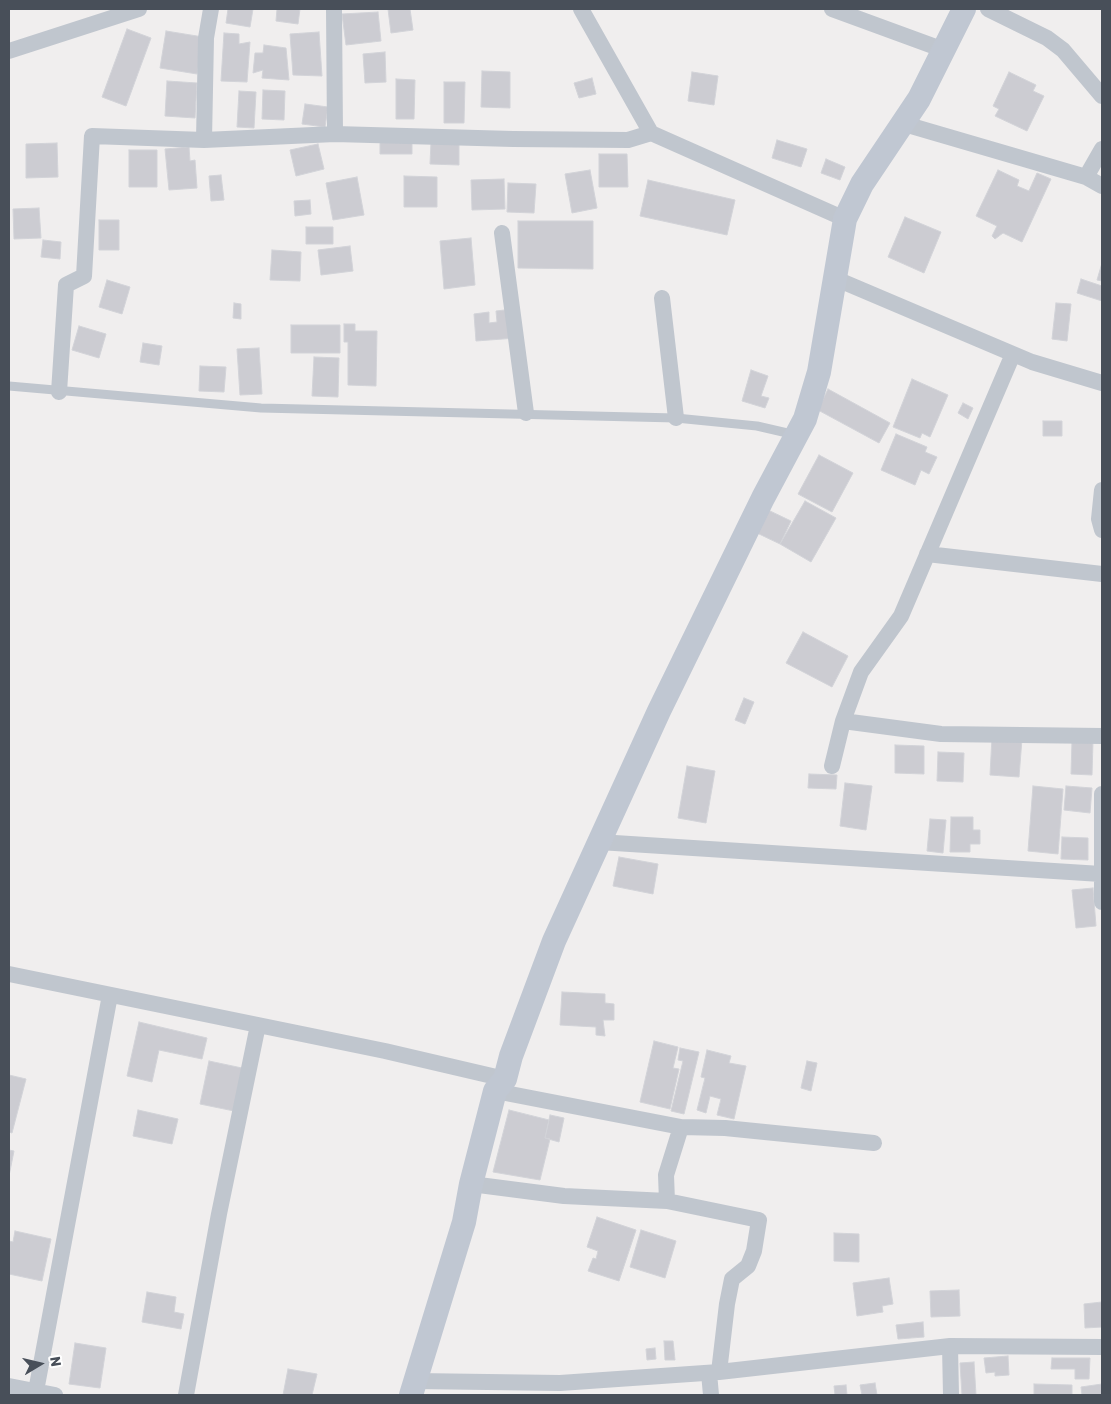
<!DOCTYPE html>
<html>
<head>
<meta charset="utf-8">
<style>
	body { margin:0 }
	#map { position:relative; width:1111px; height:1404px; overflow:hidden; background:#f0eeee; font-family:Rubik,sans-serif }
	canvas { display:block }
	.frame { position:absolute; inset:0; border:10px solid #484f59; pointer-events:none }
	.north { position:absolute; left:15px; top:1339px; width:50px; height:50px; -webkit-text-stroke:4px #fff; paint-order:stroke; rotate:81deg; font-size:14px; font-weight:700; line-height:20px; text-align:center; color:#484f59 }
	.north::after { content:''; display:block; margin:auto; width:18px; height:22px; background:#484f59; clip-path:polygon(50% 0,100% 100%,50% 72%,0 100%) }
</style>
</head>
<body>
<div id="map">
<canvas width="1111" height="1404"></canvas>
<div class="frame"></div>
<div class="north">N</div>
</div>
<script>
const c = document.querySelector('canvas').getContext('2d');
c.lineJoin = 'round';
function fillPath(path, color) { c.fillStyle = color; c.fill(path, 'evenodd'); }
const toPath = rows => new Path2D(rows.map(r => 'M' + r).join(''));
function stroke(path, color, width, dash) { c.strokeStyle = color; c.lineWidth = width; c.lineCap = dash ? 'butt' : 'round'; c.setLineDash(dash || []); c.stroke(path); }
const building = toPath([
	[228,9,253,9,250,27,226,23,228,9],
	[277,9,300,9,298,24,276,21,277,9],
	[388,9,410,9,413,30,391,33,388,9],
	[378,12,381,41,346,45,342,14,378,12],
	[127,29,151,38,126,106,102,97,127,29],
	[166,31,203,37,197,74,160,68,166,31],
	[319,32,322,76,293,75,290,34,319,32],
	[224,33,239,34,239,44,250,42,247,82,221,81,224,33],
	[264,45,286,48,289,80,262,78,263,70,253,73,255,53,263,53,264,45],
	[385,52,386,82,365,83,363,54,385,52],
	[482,71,510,72,510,108,481,107,482,71],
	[692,72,718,76,714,105,688,101,692,72],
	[1009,72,1036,85,1033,91,1044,96,1027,131,995,116,999,109,993,106,1009,72],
	[592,78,596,94,579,98,574,83,592,78],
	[396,79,415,80,414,119,396,119,396,79],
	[167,81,197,83,195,118,165,116,167,81],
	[444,82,465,82,464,123,444,123,444,82],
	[263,90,285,91,284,120,262,119,263,90],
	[239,91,256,92,254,128,237,127,239,91],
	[305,104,328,107,325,127,302,124,305,104],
	[412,140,412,154,380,154,380,141,412,140],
	[777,140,807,149,801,167,772,158,777,140],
	[431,142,459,143,459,165,430,164,431,142],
	[57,143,58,177,26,178,26,144,57,143],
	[318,144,324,169,296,176,290,150,318,144],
	[189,147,190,161,195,160,197,188,169,190,165,149,189,147],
	[129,150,157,150,157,187,129,187,129,150],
	[599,154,627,154,628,187,599,187,599,154],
	[826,159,845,167,840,180,821,173,826,159],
	[590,170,597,208,572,213,565,174,590,170],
	[998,170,1019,180,1017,186,1029,191,1037,173,1051,179,1022,242,1003,233,995,239,992,236,997,226,976,216,998,170],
	[221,175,224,200,211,201,209,176,221,175],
	[404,176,437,177,437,207,404,207,404,176],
	[357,177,364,215,333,220,326,183,357,177],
	[504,179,505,209,472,210,471,180,504,179],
	[648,180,735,200,727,235,640,216,648,180],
	[508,183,536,184,534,213,507,212,508,183],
	[310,200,311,214,295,216,294,201,310,200],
	[39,208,41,238,14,239,13,209,39,208],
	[905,217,941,232,924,273,888,257,905,217],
	[99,220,119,220,119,250,99,250,99,220],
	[518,221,593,221,593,269,518,268,518,221],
	[306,227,333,227,333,244,306,244,306,227],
	[471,238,475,285,444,289,440,241,471,238],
	[43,240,61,242,60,259,41,257,43,240],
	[350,246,353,271,321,275,318,250,350,246],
	[272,250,301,252,300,281,270,280,272,250],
	[1102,263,1102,281,1097,280,1102,263],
	[1081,279,1102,286,1102,301,1077,293,1081,279],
	[107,280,130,287,122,314,99,307,107,280],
	[234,303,241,304,241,319,233,318,234,303],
	[1056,303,1071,304,1067,341,1052,339,1056,303],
	[513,309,516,338,476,341,474,314,489,312,489,323,497,322,496,311,513,309],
	[344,324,355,324,355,331,377,331,376,386,348,385,348,342,344,342,344,324],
	[291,325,340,325,340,353,291,353,291,325],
	[79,326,106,334,99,358,72,350,79,326],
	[143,343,162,346,159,365,140,362,143,343],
	[259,348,262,394,240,395,237,349,259,348],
	[314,357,339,358,338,397,312,396,314,357],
	[200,366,226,367,224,392,199,391,200,366],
	[751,370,768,376,761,396,769,398,765,408,742,401,751,370],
	[912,379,948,395,930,437,922,433,920,438,893,427,912,379],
	[828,389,890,423,879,443,818,410,828,389],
	[963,403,973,408,968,419,958,413,963,403],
	[1043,421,1062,421,1062,436,1043,436,1043,421],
	[896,434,927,447,925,452,937,457,929,474,921,470,915,485,881,470,896,434],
	[819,455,853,473,832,512,798,494,819,455],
	[805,501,836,518,811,562,780,544,805,501],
	[768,510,791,521,780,544,757,533,768,510],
	[803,632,848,656,832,687,786,663,803,632],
	[744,698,754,702,745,724,735,720,744,698],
	[992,737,1022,739,1019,777,990,775,992,737],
	[1072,741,1093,741,1092,775,1071,774,1072,741],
	[895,745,924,746,924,774,895,773,895,745],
	[938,752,964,753,963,782,937,781,938,752],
	[687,766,715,771,706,823,678,818,687,766],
	[809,774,837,775,836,789,808,788,809,774],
	[845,783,872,786,866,830,840,826,845,783],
	[1033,786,1063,789,1058,854,1028,851,1033,786],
	[1066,786,1092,788,1090,813,1064,810,1066,786],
	[951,817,973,817,973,830,980,830,980,844,970,844,970,852,950,852,951,817],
	[930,819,946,820,943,853,927,851,930,819],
	[1062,837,1088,838,1088,860,1061,859,1062,837],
	[619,857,658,864,653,894,613,886,619,857],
	[1093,888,1096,926,1076,928,1072,890,1093,888],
	[562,992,605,994,605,1003,614,1004,614,1020,603,1020,605,1036,596,1035,596,1027,560,1025,562,992],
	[139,1022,207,1038,202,1059,159,1050,152,1082,127,1076,139,1022],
	[654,1041,678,1047,673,1068,679,1069,670,1109,640,1102,654,1041],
	[680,1048,699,1052,684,1114,671,1111,683,1061,678,1060,680,1048],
	[707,1050,731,1056,729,1063,746,1066,734,1119,717,1115,721,1099,710,1096,706,1113,697,1110,705,1078,701,1077,707,1050],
	[209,1061,242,1068,234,1111,200,1104,209,1061],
	[807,1061,817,1063,811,1091,801,1088,807,1061],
	[9,1075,26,1079,12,1133,9,1132,9,1075],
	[138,1110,178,1119,172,1144,133,1136,138,1110],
	[509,1110,549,1120,545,1138,550,1139,540,1180,493,1172,509,1110],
	[550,1115,564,1118,559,1142,545,1138,550,1115],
	[9,1150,14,1151,9,1176,9,1150],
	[597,1217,636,1230,619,1281,588,1271,593,1258,596,1259,598,1251,587,1247,597,1217],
	[641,1230,676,1241,665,1278,630,1267,641,1230],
	[15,1231,51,1239,42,1281,9,1274,9,1241,13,1242,15,1231],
	[834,1233,859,1234,859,1262,834,1261,834,1233],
	[889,1278,893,1304,882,1306,883,1312,857,1316,853,1283,889,1278],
	[959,1290,960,1316,931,1317,930,1291,959,1290],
	[147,1292,176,1297,174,1312,184,1314,181,1329,142,1322,147,1292],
	[1102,1302,1102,1327,1085,1328,1084,1304,1102,1302],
	[923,1322,924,1337,898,1339,896,1325,923,1322],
	[664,1341,673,1341,675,1360,665,1360,664,1341],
	[75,1343,106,1348,100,1388,69,1384,75,1343],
	[655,1348,656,1359,647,1360,646,1349,655,1348],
	[1008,1356,1009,1375,995,1376,995,1372,986,1373,984,1358,1008,1356],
	[1052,1358,1090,1358,1089,1379,1075,1379,1075,1369,1051,1369,1052,1358],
	[974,1362,976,1395,962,1395,960,1363,974,1362],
	[288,1369,317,1374,312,1395,283,1395,288,1369],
	[875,1383,877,1395,862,1395,860,1385,875,1383],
	[1034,1384,1072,1385,1072,1395,1034,1395,1034,1384],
	[1102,1384,1102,1395,1082,1395,1081,1387,1102,1384],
	[846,1385,847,1395,835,1395,834,1386,846,1385]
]);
const lane = toPath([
	[9,386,261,408,676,418,757,426,796,435]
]);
const street = toPath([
	[334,9,335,134],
	[581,9,651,133,845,219],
	[832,9,944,50],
	[988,9,1047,38,1063,50,1102,96],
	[9,51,139,9],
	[901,123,1086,177,1102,186],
	[204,140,206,38,211,9],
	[1086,177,1102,149],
	[502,233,526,413],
	[834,278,1032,362,1102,383],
	[662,298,676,418],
	[59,392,66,285,84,276,92,136,204,140,335,134,513,139,628,140,651,133],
	[1102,490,1099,519,1102,530],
	[927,554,1102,574],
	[843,721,941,734,1102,736],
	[832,766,843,721,861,672,901,616,1013,354],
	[1102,794,1102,902],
	[599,842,1101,874],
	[9,974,385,1051,505,1079],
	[495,1091,681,1127,725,1128,874,1143],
	[471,1184,564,1196,667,1201,759,1220,754,1251,748,1266,732,1279,727,1304,719,1372],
	[667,1201,666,1175,681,1127],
	[950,1346,951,1395],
	[709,1373,711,1395],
	[415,1381,560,1383,719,1372,950,1346,1102,1347],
	[9,1386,55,1395],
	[36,1391,110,995],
	[186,1395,219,1214,258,1025]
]);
const secondary = toPath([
	[411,1395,464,1222,471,1184,495,1091,505,1079,511,1056,554,941,659,711,763,498,805,419,819,372,845,219,862,184,919,99,964,9]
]);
fillPath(building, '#ccccd2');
stroke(building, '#d2d3d8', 1);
stroke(lane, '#c0c6ce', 9);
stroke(street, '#c0c6ce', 16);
stroke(secondary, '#c0c7d2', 24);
</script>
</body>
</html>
